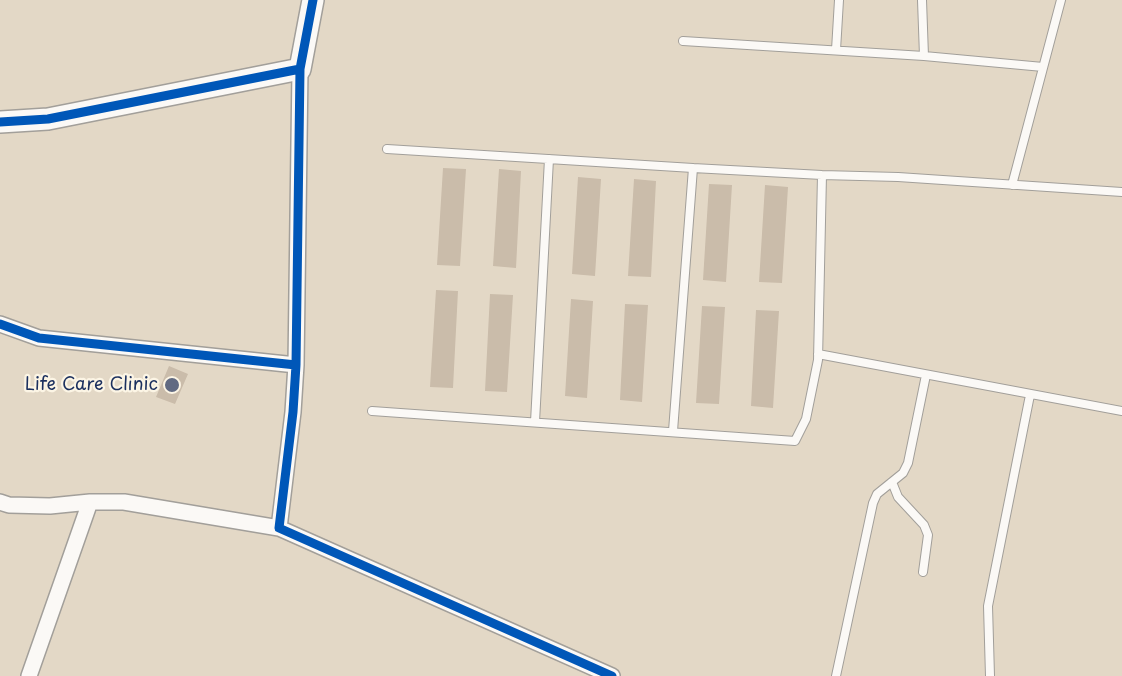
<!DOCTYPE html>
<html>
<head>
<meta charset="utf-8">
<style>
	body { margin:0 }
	canvas { display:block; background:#e3d8c6 }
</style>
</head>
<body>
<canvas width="1122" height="676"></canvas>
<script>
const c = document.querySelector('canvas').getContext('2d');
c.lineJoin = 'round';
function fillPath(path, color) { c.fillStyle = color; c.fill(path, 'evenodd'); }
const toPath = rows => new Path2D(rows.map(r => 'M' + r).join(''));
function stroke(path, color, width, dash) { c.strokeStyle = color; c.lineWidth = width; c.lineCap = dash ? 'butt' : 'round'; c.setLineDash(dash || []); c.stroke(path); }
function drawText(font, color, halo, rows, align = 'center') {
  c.font = font + ' "Playpen Sans",sans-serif'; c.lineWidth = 4.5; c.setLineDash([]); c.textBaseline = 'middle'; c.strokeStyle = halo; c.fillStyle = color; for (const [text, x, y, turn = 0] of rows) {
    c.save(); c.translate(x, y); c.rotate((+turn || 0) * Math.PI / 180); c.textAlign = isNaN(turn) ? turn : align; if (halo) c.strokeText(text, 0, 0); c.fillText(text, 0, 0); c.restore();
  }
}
const building = toPath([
	[443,168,466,169,460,266,437,265],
	[499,169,521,171,516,268,493,266],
	[578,177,601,179,595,276,572,274],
	[634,179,656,181,651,277,628,276],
	[709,184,732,185,726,282,703,280],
	[765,185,788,187,782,283,759,282],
	[436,290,458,291,453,388,430,387],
	[490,294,513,295,507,392,485,391],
	[571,299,593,301,587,398,565,396],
	[625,304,648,305,642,402,620,400],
	[702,306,725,307,719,404,696,403],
	[756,310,779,311,773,408,751,406],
	[169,366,188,374,175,404,156,397]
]);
const lane = toPath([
	[922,0,924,56,1043,67],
	[683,41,924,56],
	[836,50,839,0],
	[387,149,693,168],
	[1012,185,1061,0],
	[818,354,1122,411],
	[372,411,795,441,806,419,818,360,822,175],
	[535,422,549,159],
	[673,431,693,168,822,175,898,177,1122,192],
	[892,482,898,497,924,525,928,535,923,572],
	[836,676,873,503,877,494,903,473,908,463,926,375],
	[990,676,988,606,1030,395]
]);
const street = toPath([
	[300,69,296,365,293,412,279,528,612,676],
	[0,324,39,338,296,365],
	[0,502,9,505,50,506,90,502,124,502,279,528],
	[29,676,90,502]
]);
const secondary = toPath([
	[0,122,48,119,300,69,313,0]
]);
const cycleway = toPath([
	[300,69,296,365,293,412,279,528,612,676],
	[0,122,48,119,300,69,313,0],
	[0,324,39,338,296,365]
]);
const markers = [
	[172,385,8,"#616a82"]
];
const poiNames = [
	["Life Care Clinic",158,385]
];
fillPath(building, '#cabcaa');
stroke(lane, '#a29f9a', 10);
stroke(street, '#a29f9a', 18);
stroke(secondary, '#a29f9a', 24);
stroke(lane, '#fbf9f6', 8);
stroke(street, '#fbf9f6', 15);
stroke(secondary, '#fbf9f6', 21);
stroke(cycleway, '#0057b8', 9);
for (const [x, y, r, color] of markers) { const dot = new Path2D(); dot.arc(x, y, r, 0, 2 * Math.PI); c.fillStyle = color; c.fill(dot); stroke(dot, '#fcf5e5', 2); }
drawText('18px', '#1b2f5e', '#fcf5e5', poiNames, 'right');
</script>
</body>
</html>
